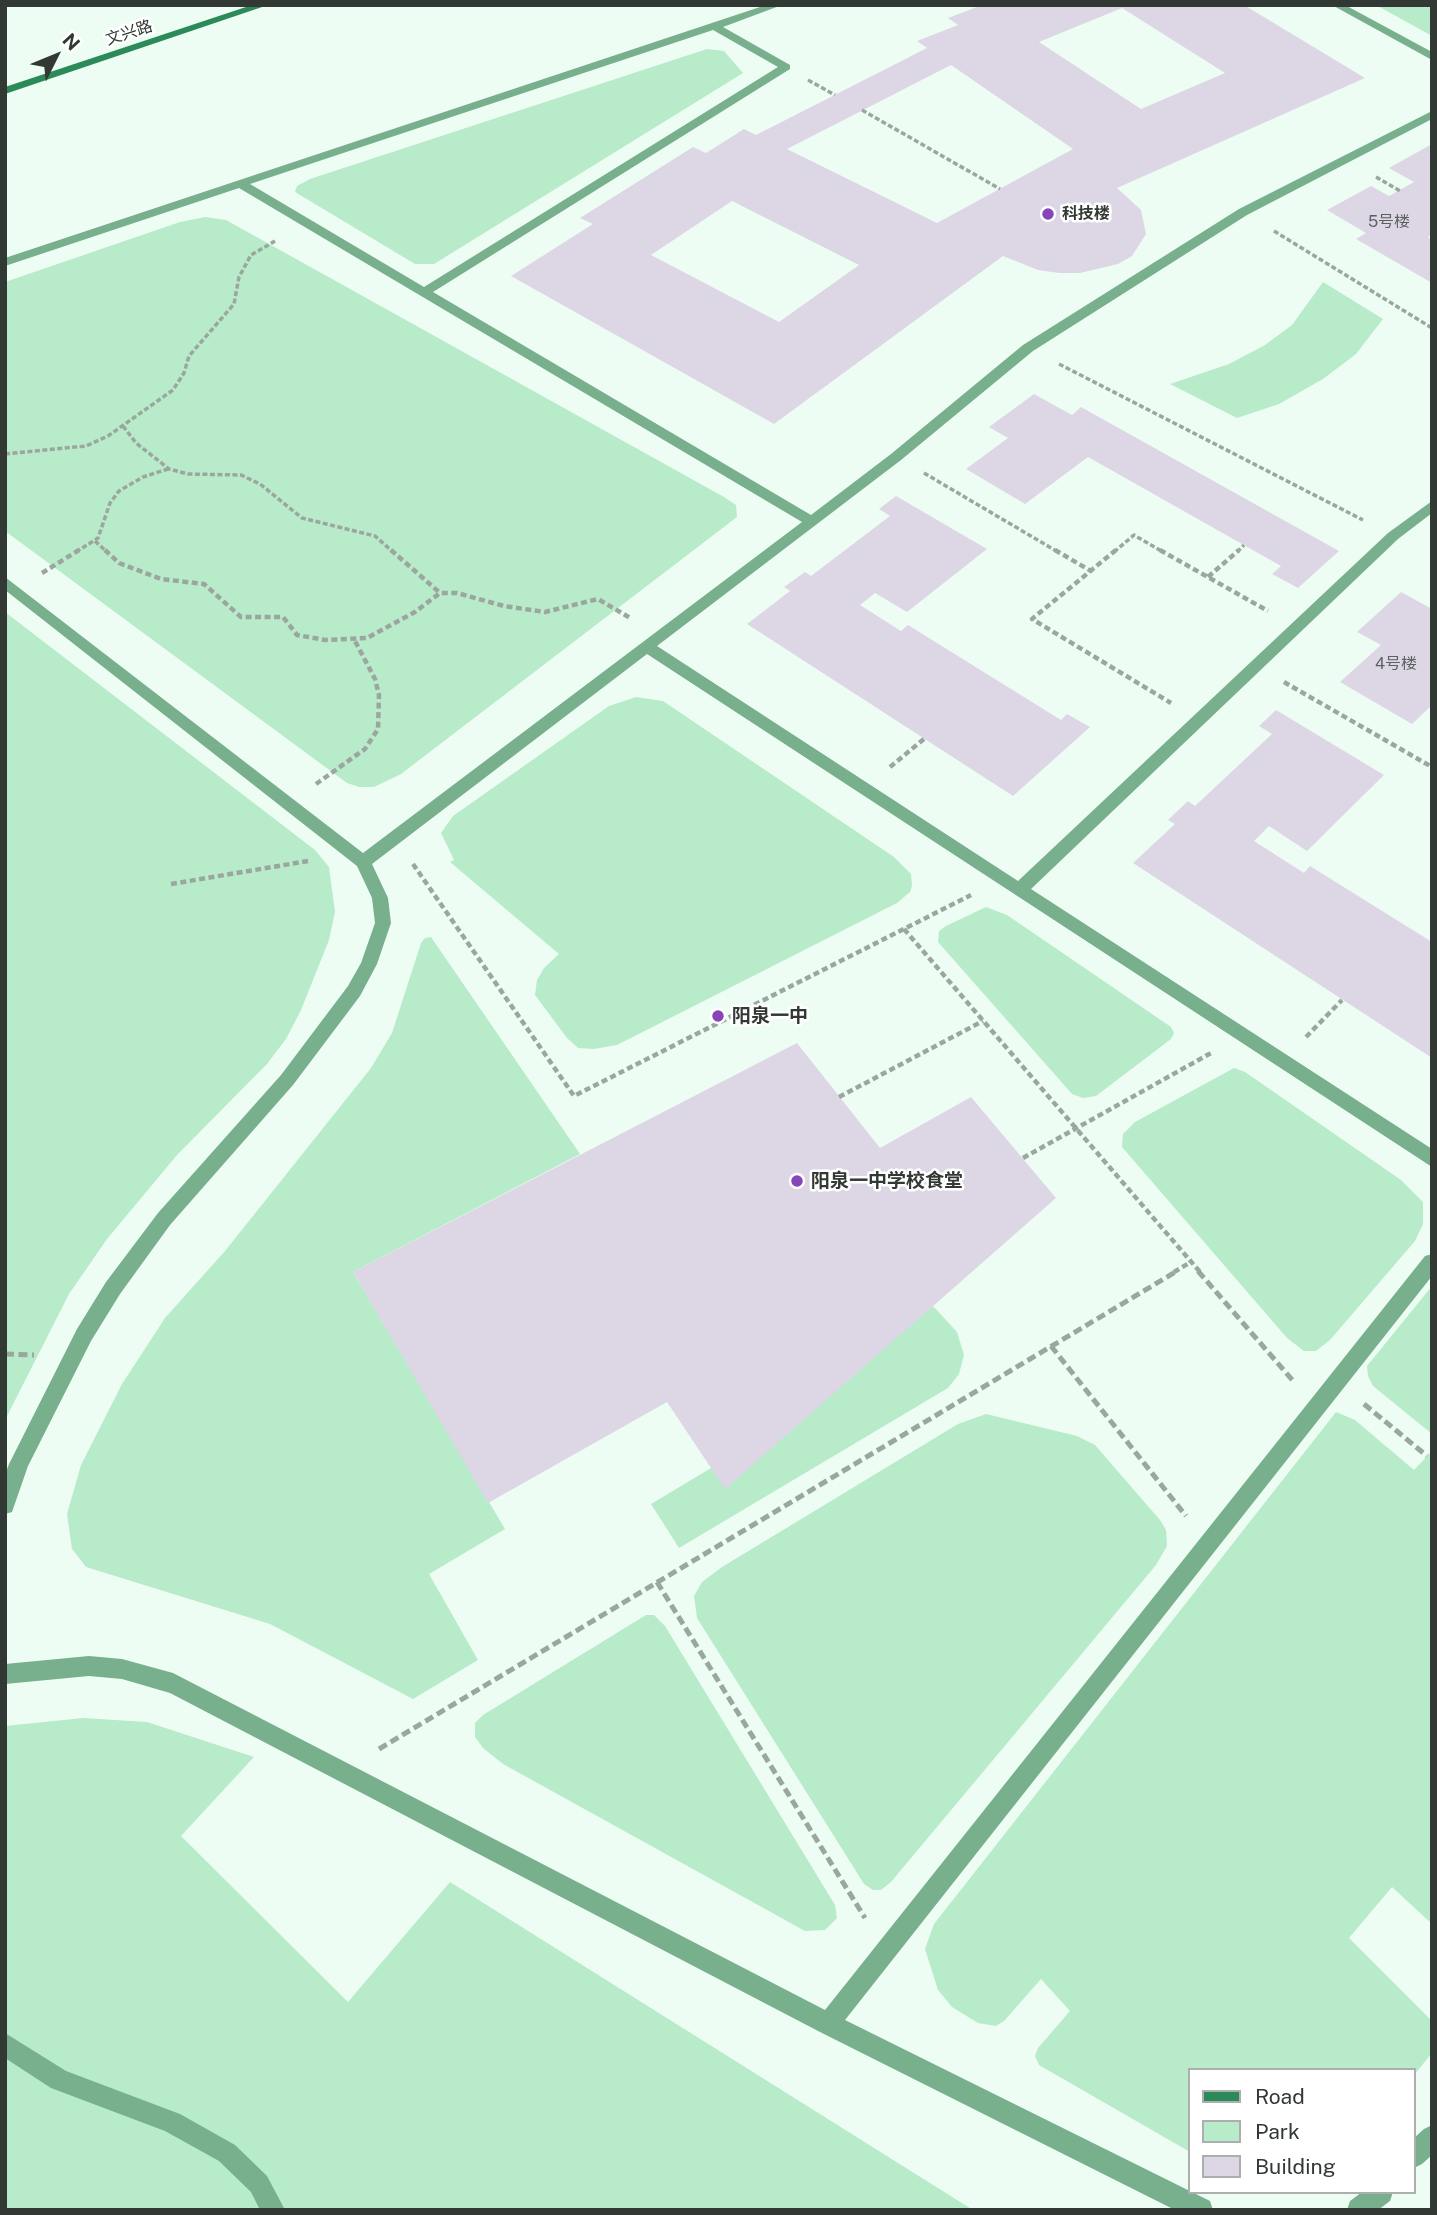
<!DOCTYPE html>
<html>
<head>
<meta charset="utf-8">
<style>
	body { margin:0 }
	#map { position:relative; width:1437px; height:2215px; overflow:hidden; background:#eefdf3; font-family:"Public Sans",sans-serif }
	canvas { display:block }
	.frame { position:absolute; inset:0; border:7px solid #323834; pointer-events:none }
	.legend { position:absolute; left:1188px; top:2068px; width:228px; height:126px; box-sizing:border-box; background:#fff; border:2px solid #adafae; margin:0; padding:9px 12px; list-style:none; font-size:21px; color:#323834 }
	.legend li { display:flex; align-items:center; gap:14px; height:35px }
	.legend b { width:35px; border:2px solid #adafae }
	.north { position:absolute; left:21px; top:21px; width:70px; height:70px; -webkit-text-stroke:5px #fff; paint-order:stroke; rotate:47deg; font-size:19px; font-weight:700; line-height:28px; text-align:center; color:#323834 }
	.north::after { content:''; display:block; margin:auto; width:24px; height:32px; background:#323834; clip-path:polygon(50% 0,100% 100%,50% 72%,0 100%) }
</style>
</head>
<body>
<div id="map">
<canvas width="1437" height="2215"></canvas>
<div class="frame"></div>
<ul class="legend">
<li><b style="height:9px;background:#2c8a5a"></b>Road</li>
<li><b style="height:19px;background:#b7ebca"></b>Park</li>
<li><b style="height:19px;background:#ddd7e5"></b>Building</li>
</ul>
<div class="north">N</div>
</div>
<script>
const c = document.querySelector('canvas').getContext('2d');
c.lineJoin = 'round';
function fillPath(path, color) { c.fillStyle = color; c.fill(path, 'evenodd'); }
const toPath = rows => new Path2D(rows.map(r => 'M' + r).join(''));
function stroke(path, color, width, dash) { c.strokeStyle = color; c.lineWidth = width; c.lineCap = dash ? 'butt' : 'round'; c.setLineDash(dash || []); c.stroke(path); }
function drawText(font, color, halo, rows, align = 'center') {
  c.font = font + ' "Public Sans","Noto Sans SC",sans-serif'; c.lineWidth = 5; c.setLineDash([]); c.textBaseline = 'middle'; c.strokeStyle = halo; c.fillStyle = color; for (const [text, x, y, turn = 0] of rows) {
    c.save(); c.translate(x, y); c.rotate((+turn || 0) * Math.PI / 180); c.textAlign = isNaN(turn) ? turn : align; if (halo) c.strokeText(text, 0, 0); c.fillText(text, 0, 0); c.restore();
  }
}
const green = toPath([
	[1376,5,1432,5,1432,36],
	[707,49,724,51,743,73,434,264,415,264,295,192,297,186,310,179],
	[205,217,226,220,724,497,736,505,737,517,401,774,374,787,359,787,347,783,5,531,5,282,180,222],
	[1323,282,1383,319,1356,354,1323,379,1279,404,1237,418,1170,384,1229,364,1265,345,1292,325],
	[5,612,315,850,329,867,335,912,329,940,301,1010,286,1039,267,1064,177,1155,107,1239,69,1294,5,1420],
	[636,697,663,701,894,857,911,874,912,886,910,892,897,903,617,1045,594,1049,578,1048,567,1038,535,995,537,980,544,968,559,954,450,862,454,860,441,833,453,816,609,706],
	[986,907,1007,915,1171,1027,1174,1033,1171,1039,1096,1096,1083,1098,1072,1094,938,942,939,931,946,926],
	[431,937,580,1154,353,1272,505,1529,429,1574,478,1660,413,1699,270,1624,86,1567,72,1549,67,1514,81,1465,122,1384,165,1318,225,1251,371,1068,392,1033,421,943,425,938],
	[1234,1068,1245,1072,1401,1180,1423,1202,1423,1224,1415,1241,1330,1340,1316,1351,1304,1351,1287,1338,1122,1147,1123,1134,1135,1122],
	[1432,1286,1432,1434,1373,1386,1368,1376,1367,1366],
	[933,1306,957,1332,964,1355,959,1374,948,1388,679,1548,651,1504,711,1468],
	[1336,1412,1355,1420,1414,1470,1432,1451,1432,1924,1392,1887,1349,1938,1432,2021,1432,2053,1414,2075,1414,2070,1190,2070,1190,2152,1039,2065,1035,2056,1038,2048,1070,2011,1041,1979,1004,2021,996,2026,978,2023,952,2007,938,1990,925,1949,934,1924],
	[986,1414,1077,1436,1095,1445,1160,1520,1166,1530,1167,1546,1156,1565,891,1882,881,1890,873,1890,864,1884,697,1618,694,1596,702,1582,722,1567,958,1424],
	[646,1615,654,1615,665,1626,835,1905,837,1918,825,1930,805,1931,503,1764,483,1748,475,1737,475,1723,483,1715],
	[83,1718,147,1722,254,1757,181,1836,348,2002,450,1882,973,2210,5,2210,5,1726]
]);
const building = toPath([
	[982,5,1244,5,1365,78,1117,188,1141,210,1146,234,1132,256,1118,264,1080,273,1059,273,1038,270,1003,256,774,424,511,276,593,224,580,218,693,147,706,153,744,129,756,135,927,48,917,41,958,25,948,18],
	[1122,8,1225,73,1141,109,1039,42],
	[951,65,1073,149,937,223,787,149],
	[732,201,859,265,779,322,651,255],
	[1432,144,1432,235,1428,237,1432,240,1432,283,1356,239,1366,233,1327,210,1371,186,1389,196,1414,182,1389,168],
	[1034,394,1072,415,1081,407,1339,551,1298,588,1272,574,1281,566,1088,457,1025,504,966,469,1008,438,989,427],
	[896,496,987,549,907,612,875,593,860,605,901,631,908,625,1061,720,1067,714,1090,727,1013,796,747,624,790,591,784,587,805,572,811,576,890,516,879,509],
	[1401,592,1432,609,1432,705,1412,724,1340,682,1381,645,1357,632],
	[1276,710,1384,775,1307,851,1269,826,1254,841,1304,873,1310,866,1432,942,1432,1058,1133,863,1175,824,1168,820,1188,801,1195,806,1272,734,1259,726],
	[797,1043,880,1148,971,1097,1056,1198,725,1489,667,1402,488,1503,353,1272]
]);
const pathFar2 = toPath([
	[808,80,835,95],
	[862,110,1000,189],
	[1376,177,1400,191],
	[1274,231,1432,328],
	[1059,364,1363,520],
	[123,426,136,443,169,469,188,474,241,475,260,484,302,518,375,536,393,552],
	[5,454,86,446,108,436,173,390,184,373,189,356,234,304,239,277,251,255,275,241],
	[924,473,1058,552],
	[95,541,107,552],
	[76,552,98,538,110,503,119,491,143,477,168,469],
	[1114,552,1134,535,1163,552],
	[1237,552,1244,545]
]);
const pathFar1 = toPath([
	[105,550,119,563,161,579,204,584,241,617,283,617,297,635,325,640,367,638,415,612,440,593,457,593,504,606,545,612,598,599,632,619],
	[391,550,440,593],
	[1055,550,1091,571],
	[1116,550,1032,619,1171,703],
	[1160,550,1268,611],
	[42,573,79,550],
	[1208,577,1239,550],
	[1284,682,1432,767],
	[890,767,924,739],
	[316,784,365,749,378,729,379,695,375,679,355,641],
	[413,864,574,1096,971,895],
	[171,884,308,861],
	[904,929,1200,1272],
	[1306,1037,1342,1000],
	[839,1097,983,1021],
	[1023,1158,1211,1053],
	[1174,1272,1191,1262]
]);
const path = toPath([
	[1198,1271,1294,1382],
	[1051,1346,1186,1516],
	[5,1354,34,1355],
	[1364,1404,1427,1456],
	[657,1582,865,1918],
	[379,1749,1177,1271]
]);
const lane = toPath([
	[766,5,782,5,723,27,790,65,790,69,433,292,811,515,891,454,1023,345,1239,209,1432,111,1432,119,1247,215,1033,351,901,460,657,646,1018,881,1388,533,1432,501,1432,513,1398,539,1031,889,1432,1149,1432,1167,647,654,372,864,388,898,391,923,377,964,360,996,293,1085,170,1225,120,1294,91,1341,28,1466,12,1512,5,1514,5,1475,9,1464,77,1329,106,1282,158,1213,281,1075,348,986,361,963,375,923,372,898,357,866,5,590,5,577,363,853,802,522,239,188,5,266,5,258,766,5],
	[713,30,778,67,424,287,250,184,713,30],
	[1332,5,1345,5,1432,52,1432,60,1332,5],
	[1432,1254,1432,1276,845,2020,1210,2201,1213,2210,1175,2210,820,2032,170,1693,122,1679,89,1676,5,1684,5,1664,89,1656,122,1659,173,1673,825,2010,1425,1256,1432,1254],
	[1432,2125,1432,2155,1422,2164,1414,2168,1414,2138,1424,2129,1432,2125],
	[1362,2192,1393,2192,1390,2201,1378,2210,1347,2210,1350,2201,1362,2192]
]);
const street = toPath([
	[5,2033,66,2071,180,2114,235,2145,267,2176,285,2210,260,2210,251,2192,219,2161,165,2131,51,2088,5,2058,5,2033]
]);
const secondary = toPath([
	[252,5,268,5,5,94,5,87,252,5]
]);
const markers = [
	[1048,214,7,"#8645b9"],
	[718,1016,7,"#8645b9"],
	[797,1181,7,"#8645b9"]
];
const farStreetnames = [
	["文兴路",129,33,-18]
];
const farPoinames = [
	["科技楼",1062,214]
];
const numberNames = [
	["5号楼",1389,222],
	["4号楼",1396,664]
];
const poiNames = [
	["阳泉一中",732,1016],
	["阳泉一中学校食堂",811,1181]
];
fillPath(green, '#b7ebca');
fillPath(building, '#ddd7e5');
stroke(pathFar2, '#9ba69f', 3.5, [5, 2.5]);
stroke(pathFar1, '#9ba69f', 4.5, [6, 3.5]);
stroke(path, '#9ba69f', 5, [9, 4.5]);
fillPath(lane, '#78af8d');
fillPath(street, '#78af8d');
fillPath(secondary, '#2c8a5a');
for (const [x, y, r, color] of markers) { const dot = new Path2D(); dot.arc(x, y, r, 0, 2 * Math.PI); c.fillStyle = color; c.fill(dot); stroke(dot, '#fff', 2.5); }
drawText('16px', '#323834', '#fff', farStreetnames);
drawText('bold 16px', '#323834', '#fff', farPoinames, 'left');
drawText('16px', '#5d6060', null, numberNames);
drawText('bold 19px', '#323834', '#fff', poiNames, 'left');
</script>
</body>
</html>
